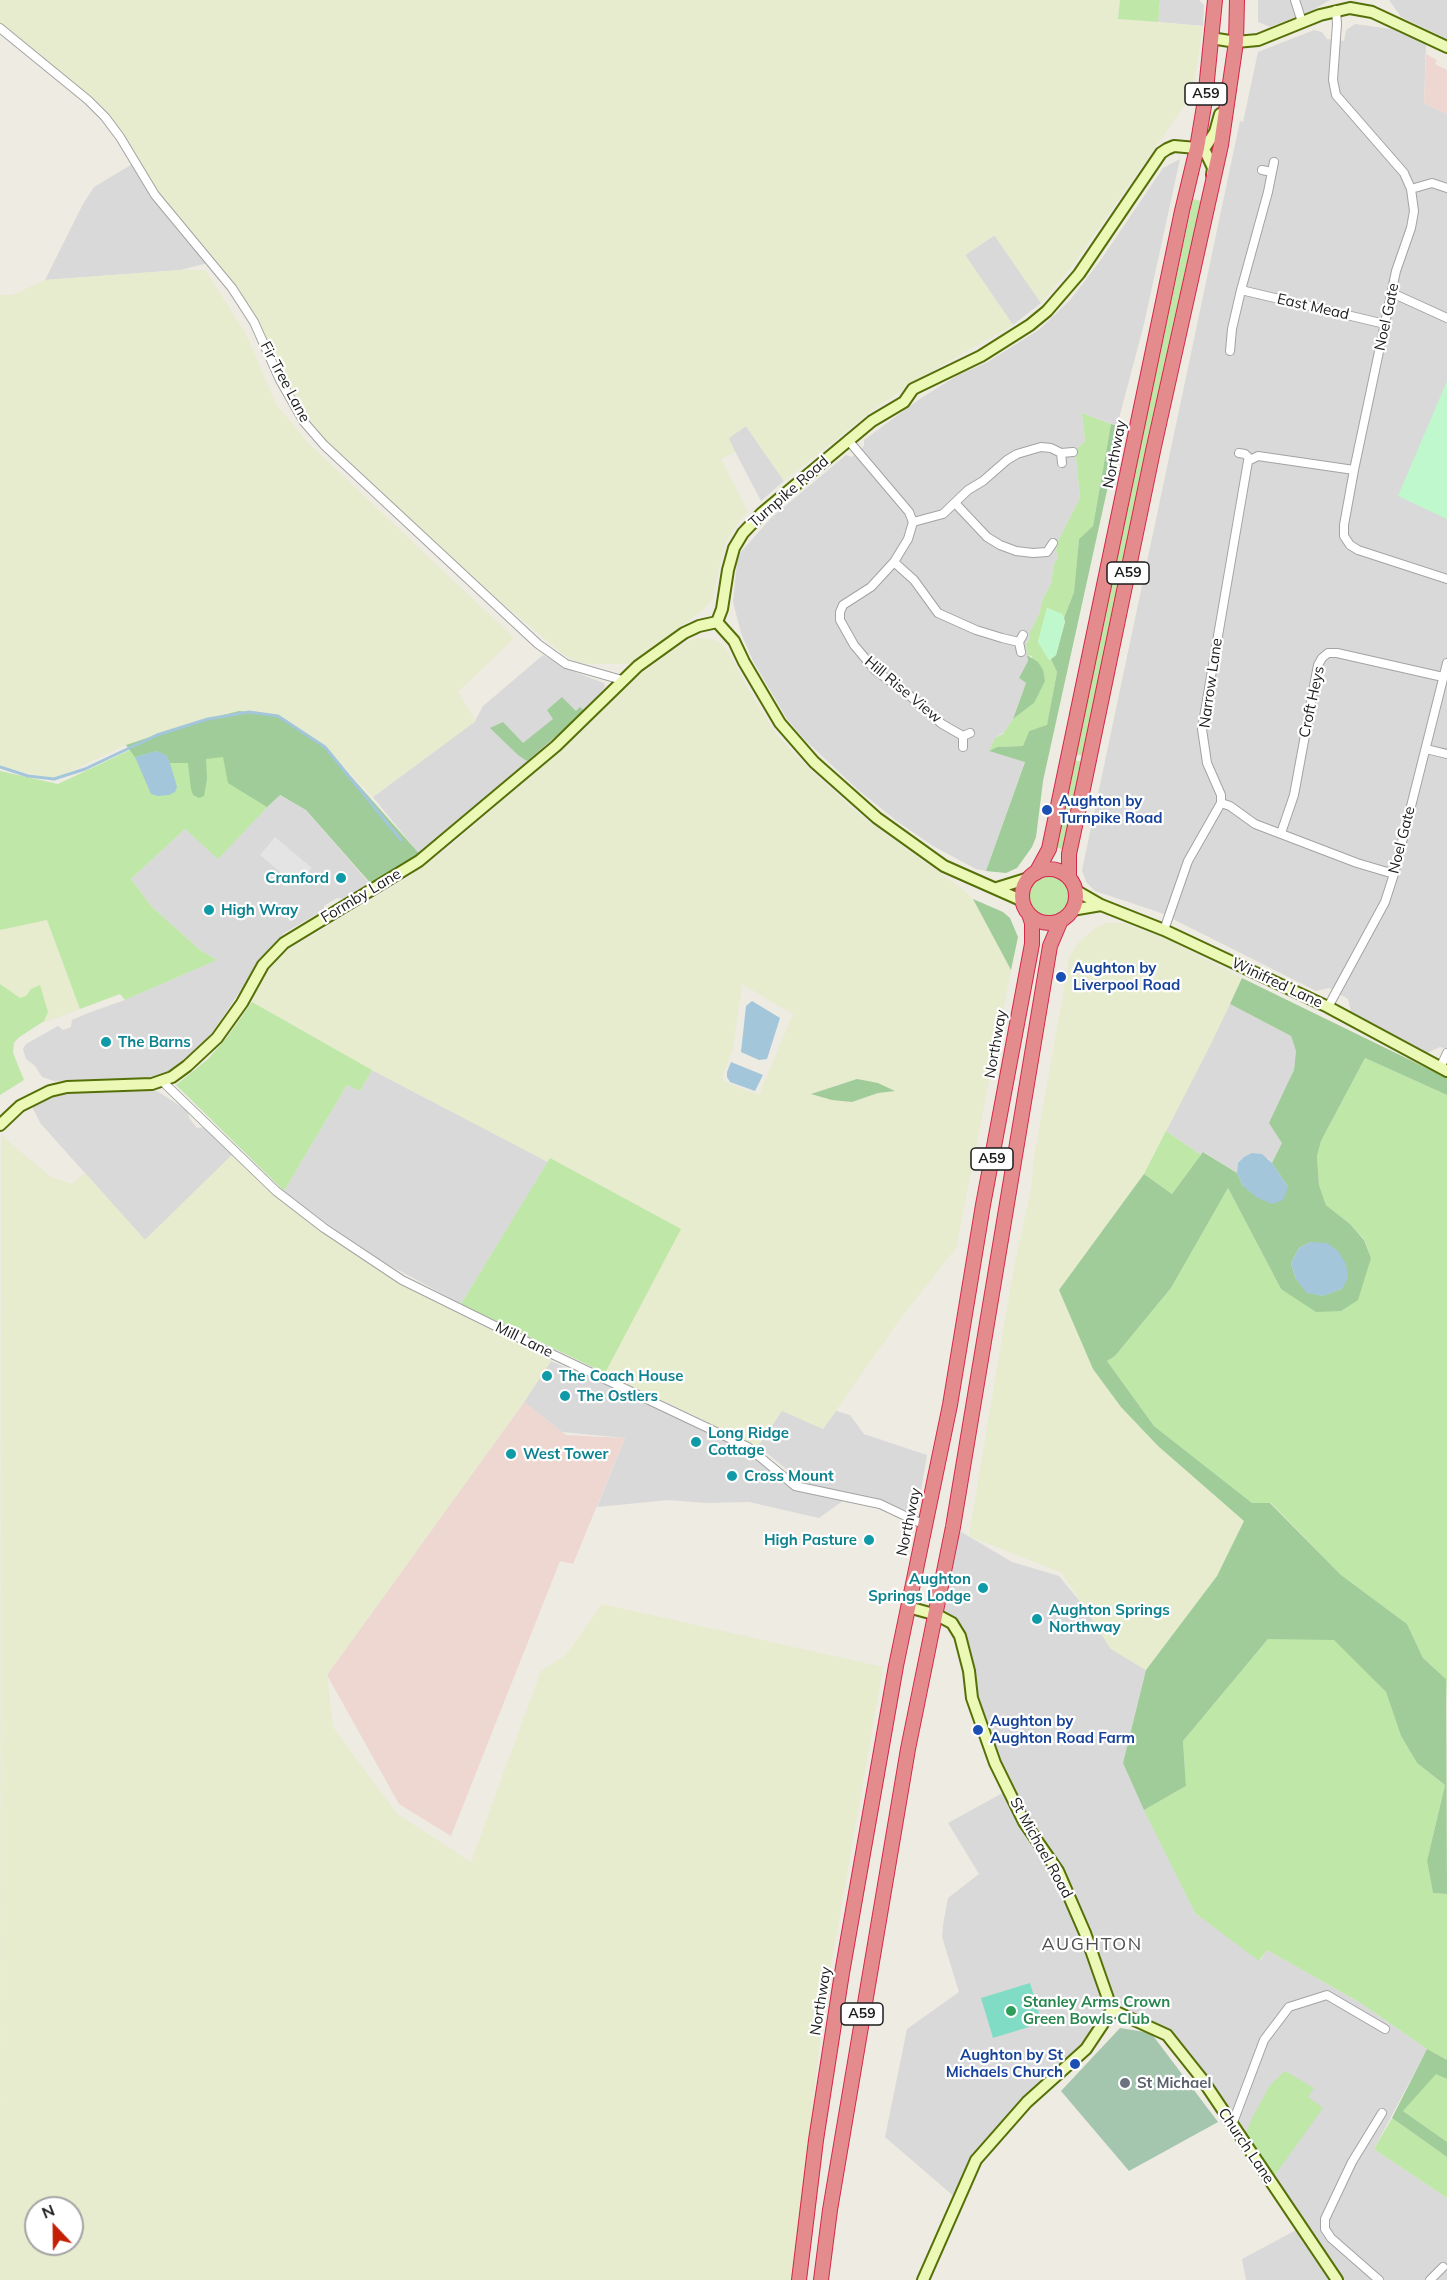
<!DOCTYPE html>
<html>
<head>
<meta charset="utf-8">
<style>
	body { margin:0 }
	#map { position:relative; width:1447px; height:2280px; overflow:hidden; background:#eeebe2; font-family:Mulish,sans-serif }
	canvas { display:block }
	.north { position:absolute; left:24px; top:2196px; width:60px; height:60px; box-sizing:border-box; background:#fff; border:2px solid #a4a4a4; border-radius:50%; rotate:338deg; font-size:16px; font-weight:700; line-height:24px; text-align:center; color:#1c1c1c }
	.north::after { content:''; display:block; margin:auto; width:21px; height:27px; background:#c52004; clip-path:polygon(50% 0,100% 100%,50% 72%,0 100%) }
</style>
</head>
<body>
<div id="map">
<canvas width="1447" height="2280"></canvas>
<div class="north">N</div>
</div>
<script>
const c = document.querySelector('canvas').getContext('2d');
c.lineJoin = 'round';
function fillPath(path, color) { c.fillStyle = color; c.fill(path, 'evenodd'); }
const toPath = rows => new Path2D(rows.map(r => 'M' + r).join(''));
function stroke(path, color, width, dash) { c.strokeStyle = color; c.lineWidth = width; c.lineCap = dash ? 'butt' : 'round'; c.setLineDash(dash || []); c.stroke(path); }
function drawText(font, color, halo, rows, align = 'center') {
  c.font = font + ' Mulish,sans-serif'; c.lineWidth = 4.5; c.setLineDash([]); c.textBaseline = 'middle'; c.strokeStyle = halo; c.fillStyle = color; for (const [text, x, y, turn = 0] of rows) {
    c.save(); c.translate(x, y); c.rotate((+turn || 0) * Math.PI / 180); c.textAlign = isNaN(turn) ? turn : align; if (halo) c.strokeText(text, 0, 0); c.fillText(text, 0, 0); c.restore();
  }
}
const residential = toPath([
	[1160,0,1199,0,1204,5,1203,26,1158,22],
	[1258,0,1330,0,1311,11,1270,27,1258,22],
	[1389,0,1447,0,1447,39,1401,17],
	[1355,24,1391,29,1426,44,1424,103,1447,114,1447,1049,1440,1047,1427,1053,1351,1012,1348,999,1329,988,1316,991,1161,913,1095,891,1086,882,1082,870,1240,121,1243,122,1258,52,1314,30,1322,32,1327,39,1344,41,1346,30],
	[1180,159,1144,324,1117,426,1082,413,1085,441,1077,449,1076,456,1080,498,1058,541,1056,551,1058,558,1054,564,1051,584,1043,598,1039,614,1030,632,1030,638,1026,643,1028,661,1019,678,1026,683,1013,719,1006,731,995,738,989,751,1025,761,986,871,976,869,933,846,898,822,857,789,803,738,787,719,753,661,741,633,733,602,737,563,740,553,748,544,771,518,846,455,852,457,864,446,864,440,921,398,960,374,986,363,1040,329,1070,300,1100,261,1163,168],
	[134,163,212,262,181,270,45,280,83,204,94,187],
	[995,235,1041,303,1013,325,965,255],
	[746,426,784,481,761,501,728,438],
	[543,655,572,671,604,683,605,687,585,711,494,791,419,854,373,797,475,721,483,706],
	[279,795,306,810,370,884,344,899,337,898,324,906,324,910,284,933,268,950,211,1034,186,1059,171,1070,147,1078,132,1079,54,1081,42,1077,35,1066,26,1059,23,1049,26,1044,58,1026,63,1030,71,1027,72,1020,88,1013,125,1000,217,960,200,950,151,906,131,879,185,829,218,858],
	[1230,1004,1291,1036,1296,1051,1294,1070,1283,1096,1282,1143,1272,1163,1268,1158,1238,1163,1237,1173,1204,1152,1201,1155,1166,1131],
	[372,1070,548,1162,461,1304,389,1265,322,1220,284,1191,347,1085,360,1091],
	[157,1091,188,1111,189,1118,197,1128,206,1127,233,1154,145,1240,41,1124,32,1107,49,1098,70,1093],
	[551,1361,748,1447,795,1486,847,1498,819,1518,749,1502,705,1503,669,1500,597,1507,625,1438,562,1432,524,1402],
	[782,1410,823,1429,836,1411,850,1415,864,1434,927,1455,917,1515,882,1500,807,1486,758,1446],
	[953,1527,1012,1562,1059,1576,1082,1604,1111,1649,1146,1670,1123,1763,1195,1913,1260,1961,1267,1950,1359,2002,1427,2049,1374,2149,1447,2198,1447,2280,1246,2280,1242,2259,1300,2228,1167,2035,1112,2010,1086,2049,976,2160,958,2200,885,2137,907,2029,959,1992,942,1937,943,1925,948,1898,979,1874,948,1823,1008,1790,995,1763,960,1636,937,1615]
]);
const commercial = toPath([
	[1426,54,1437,60,1435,64,1447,70,1447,114,1424,103],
	[524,1402,566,1435,625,1438,573,1564,560,1561,451,1836,399,1804,327,1675]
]);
const farmland = toPath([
	[0,0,1120,0,1118,19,1203,26,1192,95,1074,263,1041,303,994,235,965,255,1013,325,937,368,875,408,784,481,746,426,729,438,735,452,721,459,748,512,739,521,726,542,718,572,713,599,703,610,630,664,589,664,577,662,563,654,503,604,471,583,304,422,254,322,168,211,105,117,0,28],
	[181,270,205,270,246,334,276,404,308,443,514,638,458,692,476,721,373,797,325,747,126,745,54,779,0,767,0,295,12,295,45,280],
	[696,638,712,639,720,643,728,652,751,694,776,734,804,764,862,817,961,888,973,899,1011,970,956,1248,900,1319,823,1429,782,1411,758,1446,605,1373,680,1229,550,1158,548,1162,372,1070,252,1002,259,983,278,958,290,949,406,879,448,848,576,737,630,682,682,644],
	[742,984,793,1014,759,1095,725,1082,722,1078,733,1048],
	[842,1083,878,1083,893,1090,878,1093,852,1102,812,1094],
	[47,920,80,1009,42,1023,47,1015,46,1003,29,991,26,996,20,998,0,984,0,930],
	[1106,923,1123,923,1167,939,1242,978,1211,1044,1144,1174,1059,1290,1093,1369,1121,1407,1158,1446,1244,1521,1217,1576,1146,1670,1111,1649,1062,1573,969,1536,1012,1278,1032,1184,1033,1163,1070,955,1080,941,1097,927],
	[1,1135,51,1177,72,1184,85,1173,145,1240,233,1154,263,1185,316,1227,401,1285,543,1355,551,1361,524,1402,327,1675,333,1727,397,1814,471,1862,541,1671,566,1655,602,1604,883,1667,823,2012,794,2280,0,2280],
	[36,2208,72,2208,72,2244,36,2244]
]);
const grass = toPath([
	[1120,0,1160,0,1158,22,1118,19],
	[1193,199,1201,201,1084,756,1075,754],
	[1082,413,1111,424,1093,526,1079,539,1074,592,1064,618,1062,614,1047,608,1038,642,1049,660,1051,659,1057,672,1047,726,1029,731,1023,746,997,747,989,751,995,738,1003,734,1013,719,1034,703,1032,656,1027,655,1026,644,1030,638,1030,632,1039,614,1043,598,1051,584,1054,564,1058,558,1056,551,1058,541,1080,498,1076,456,1077,449,1085,441],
	[198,729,318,754,218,859,185,829,131,879,151,906,200,950,217,960,125,1000,120,994,80,1009,47,920,0,930,0,771,58,784,130,750],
	[1074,760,1083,762,1065,850,1055,847],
	'1029 896a20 20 0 1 1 40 0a20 20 0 1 1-40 0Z',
	[0,984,20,998,26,996,31,989,40,985,48,1012,44,1021,18,1038,14,1043,13,1053,24,1080,0,1095],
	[252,1002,372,1070,360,1091,347,1085,284,1191,176,1085,208,1059,228,1036],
	[1365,1058,1447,1095,1447,1705,1446,1679,1423,1658,1407,1624,1341,1575,1271,1503,1252,1503,1154,1426,1107,1361,1115,1356,1171,1288,1228,1188,1281,1289,1298,1299,1371,1258,1364,1239,1350,1224,1326,1205,1319,1185,1317,1156,1321,1141],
	[1166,1131,1201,1155,1172,1194,1144,1174],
	[550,1158,681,1229,605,1373,461,1304],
	[1268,1639,1334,1639,1386,1692,1401,1736,1417,1763,1445,1785,1427,1861,1433,1893,1447,1894,1447,2060,1427,2049,1359,2002,1267,1950,1259,1961,1195,1913,1144,1810,1186,1786,1183,1741],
	[1285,2071,1314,2088,1308,2097,1323,2108,1270,2182,1243,2141,1251,2120,1270,2085],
	[1436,2073,1447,2079,1447,2142,1403,2111],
	[1392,2118,1447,2157,1447,2198,1374,2149]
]);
const forest = toPath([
	[1111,424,1121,427,1043,781,1036,837,1032,847,1017,868,1006,873,986,871,1025,762,989,751,997,747,1023,746,1029,731,1047,725,1057,672,1051,659,1056,655,1065,622,1064,618,1074,592,1079,539,1093,526],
	[1027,655,1038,662,1043,670,1045,681,1034,703,1013,719,1026,683,1019,678,1028,661],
	[562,697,576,711,580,707,585,711,527,761,518,755,490,728,503,722,523,743,553,719,547,710],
	[239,711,278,716,325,747,423,858,372,885,306,810,280,795,267,807,228,783,223,757,206,759,207,779,204,796,199,798,193,795,191,789,188,763,170,763,166,755,156,751,135,757,126,745,189,724],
	[973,899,1003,912,1010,918,1018,937,1011,970],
	[1242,978,1447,1078,1447,1095,1365,1058,1321,1141,1317,1156,1319,1185,1326,1205,1350,1224,1364,1240,1371,1258,1358,1300,1341,1311,1316,1312,1281,1289,1228,1188,1171,1288,1115,1356,1107,1361,1154,1426,1252,1503,1270,1503,1341,1575,1407,1624,1423,1658,1446,1679,1447,1894,1433,1893,1427,1861,1445,1785,1417,1763,1401,1736,1386,1692,1334,1640,1268,1639,1183,1741,1186,1786,1144,1810,1123,1763,1146,1670,1217,1576,1244,1521,1158,1446,1121,1407,1093,1369,1059,1290,1144,1174,1172,1194,1203,1152,1237,1173,1243,1186,1288,1187,1272,1163,1282,1143,1269,1123,1294,1070,1296,1051,1291,1036,1230,1004],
	[1311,1242,1342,1289,1323,1296,1308,1293,1296,1279,1291,1263,1299,1248],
	[857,1079,878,1083,895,1091,878,1093,852,1102,832,1100,811,1094],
	[1427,2049,1447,2060,1447,2079,1436,2074,1403,2111,1447,2142,1447,2157,1392,2118]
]);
const cemetery = toPath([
	[1120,2028,1151,2033,1218,2122,1129,2171,1061,2091]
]);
const park = toPath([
	[1447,381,1447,519,1398,496],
	[1047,608,1062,614,1065,621,1056,655,1049,660,1038,642]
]);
const pitch = toPath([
	[1030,1983,1042,2023,993,2038,981,1998]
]);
const parking = toPath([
	[275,837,312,868,297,886,260,855]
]);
const water = toPath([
	[156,751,166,755,170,763,177,787,175,792,169,795,158,796,151,794,135,757],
	[752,1001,780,1018,767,1059,759,1060,741,1052,746,1006],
	[731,1062,763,1075,755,1091,730,1082,727,1077,727,1072],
	[1252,1153,1262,1154,1272,1163,1288,1187,1283,1200,1272,1204,1256,1197,1243,1186,1237,1173,1238,1163,1244,1157],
	[1311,1242,1327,1243,1338,1251,1346,1264,1348,1278,1342,1289,1323,1296,1307,1293,1296,1279,1291,1263,1299,1248]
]);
const stream = toPath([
	[0,767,28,776,54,779,85,769,157,735,208,719,249,712,278,716,325,747,401,840]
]);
const street = toPath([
	[1295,0,1302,22],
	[1336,10,1337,24,1333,80,1336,95,1404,173,1411,189,1414,211,1411,228,1396,271,1354,470,1344,525,1344,536,1350,545,1358,550,1447,579],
	[0,28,88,100,105,117,120,137,155,195,232,288,254,322,280,380,304,422,324,445,538,644,566,664,622,680],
	[1262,170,1272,172],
	[1411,189,1432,183,1447,188],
	[1241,290,1385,324],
	[1392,293,1447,318],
	[1230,351,1232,329,1241,290,1268,192,1274,162],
	[848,440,909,512,913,522,908,539,894,562,871,587,843,605,840,612,840,620,854,645,875,670,909,695,942,724,963,736,970,733],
	[1061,453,1062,463],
	[1239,453,1245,454,1250,459],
	[955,503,987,537,1000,545,1016,551,1033,553,1047,552,1053,543],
	[913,522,943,514,968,490,983,481,1007,460,1017,454,1041,447,1051,448,1061,453,1073,452],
	[894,562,914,580,938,613,976,630,1002,638,1019,642,1023,635],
	[1019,642,1021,652],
	[963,736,963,747],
	[1426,749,1447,754],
	[1221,803,1230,806,1255,824,1357,863,1394,874],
	[1281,833,1294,795,1318,665,1322,658,1328,653,1337,653,1443,677],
	[1164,930,1188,861,1221,803,1221,795,1207,763,1202,729,1248,461,1258,456,1354,470],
	[1328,1007,1385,902,1394,874,1447,663],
	[1440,1068,1447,1053],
	[162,1081,276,1191,324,1228,402,1280,554,1355,748,1447,795,1486,880,1504,918,1522,927,1521],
	[1232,2125,1264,2040,1289,2007,1327,1995,1385,2029],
	[1379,2280,1331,2238,1325,2229,1325,2219,1352,2162,1382,2113],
	[1430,2280,1443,2267]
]);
const secondary = toPath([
	[1211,38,1236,42,1258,40,1320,15,1350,8,1372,12,1447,47],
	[1197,148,1206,146,1215,132,1220,114],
	[717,622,722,609,728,570,734,548,743,533,762,513,872,421,904,402,913,389,981,356,1030,325,1047,311,1079,274,1161,153,1167,149,1174,146,1185,147,1197,148,1206,153,1213,168,1212,175],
	[717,622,734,641,744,662,780,723,814,762,877,818,944,866,1023,901],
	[997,888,1029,878],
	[1075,890,1101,905,1164,930,1328,1007,1447,1071],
	[1072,910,1101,905],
	[0,1125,20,1106,50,1091,67,1087,152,1084,172,1077,187,1066,217,1038,242,1003,263,965,284,943,419,861,556,746,638,666,684,633,699,626,717,622],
	[908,1607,937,1615,952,1623,960,1636,969,1671,972,1698,995,1763,1024,1822,1058,1871,1085,1933,1112,2010,1086,2049,1027,2102,976,2160,923,2280],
	[1112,2010,1167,2035,1202,2079,1337,2280]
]);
const highway = toPath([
	'1022 896a27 27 0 1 1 54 0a27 27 0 1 1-54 0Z',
	[1036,873,1049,849,1182,211,1197,148,1205,100,1215,0],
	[1069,878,1069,854,1084,784,1153,451,1221,145,1236,42,1237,0],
	[799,2280,816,2140,842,1973,896,1666,950,1405,983,1205,1032,944,1032,923,1029,914],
	[821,2280,830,2210,908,1749,953,1527,1050,946,1061,920]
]);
const markers = [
	[1047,810,6,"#1a4fb4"],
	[341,878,6,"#0f9aa8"],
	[209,910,6,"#0f9aa8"],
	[1061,977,6,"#1a4fb4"],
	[106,1042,6,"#0f9aa8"],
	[547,1376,6,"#0f9aa8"],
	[565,1396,6,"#0f9aa8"],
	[696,1442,6,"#0f9aa8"],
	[511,1454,6,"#0f9aa8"],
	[732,1476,6,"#0f9aa8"],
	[869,1540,6,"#0f9aa8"],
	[983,1588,6,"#0f9aa8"],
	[1037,1619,6,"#0f9aa8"],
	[978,1730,6,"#1a4fb4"],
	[1011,2011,6,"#2e9e5b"],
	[1075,2064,6,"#1a4fb4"],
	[1125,2083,6,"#6b7280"]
];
const shields = [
	[1206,94,42],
	[1128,573,42],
	[992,1159,42],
	[862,2014,42]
];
const shieldNames = [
	["A59",1206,94],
	["A59",1128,573],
	["A59",992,1159],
	["A59",862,2014]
];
const streetNames = [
	["East Mead",1313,307,13],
	["Noel Gate",1387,317,-78],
	["Fir Tree Lane",285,382,62],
	["Northway",1115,454,-79],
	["Turnpike Road",789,492,-41],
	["Narrow Lane",1211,683,-82],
	["Hill Rise View",903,690,40],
	["Croft Heys",1312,702,-78],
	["Noel Gate",1402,840,-76],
	["Formby Lane",361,896,-31],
	["Winifred Lane",1277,983,25],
	["Northway",996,1044,-80],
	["Mill Lane",524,1340,26],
	["Northway",909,1522,-78],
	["St Michael Road",1041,1848,61],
	["Northway",821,2001,-81],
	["Church Lane",1246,2146,56]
];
const transitNames = [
	["Aughton by",1059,801],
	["Turnpike Road",1059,818],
	["Aughton by",1073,968],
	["Liverpool Road",1073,985],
	["Aughton by",990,1721],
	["Aughton Road Farm",990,1738],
	["Aughton by St",1063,2055,"right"],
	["Michaels Church",1063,2072,"right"]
];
const cultureNames = [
	["Cranford",329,878,"right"],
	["High Wray",221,910],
	["The Barns",118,1042],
	["The Coach House",559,1376],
	["The Ostlers",577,1396],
	["Long Ridge",708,1433],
	["Cottage",708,1450],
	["West Tower",523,1454],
	["Cross Mount",744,1476],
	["High Pasture",857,1540,"right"],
	["Aughton",971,1579,"right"],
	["Springs Lodge",971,1596,"right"],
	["Aughton Springs",1049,1610],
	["Northway",1049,1627]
];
const leisureNames = [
	["Stanley Arms Crown",1023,2002],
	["Green Bowls Club",1023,2019]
];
const worshipNames = [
	["St Michael",1137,2083]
];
const quarterNames = [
	["AUGHTON",1092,1945]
];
fillPath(residential, '#dad9d9');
fillPath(commercial, '#eed7d1');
fillPath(farmland, '#e6eccd');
fillPath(grass, '#bee7a8');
fillPath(forest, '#9fcc98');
fillPath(cemetery, '#a4c6ae');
fillPath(park, '#bff8cc');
fillPath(pitch, '#81dcc6');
fillPath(parking, '#e4e4e4');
fillPath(water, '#a3c6db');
stroke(stream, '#a3c6db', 3);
stroke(street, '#a3a3a3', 10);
stroke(secondary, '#557007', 14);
stroke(highway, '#d42749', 16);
stroke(street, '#fff', 8);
stroke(secondary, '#ebf8b6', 10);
stroke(highway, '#e48b8e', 14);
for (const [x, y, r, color] of markers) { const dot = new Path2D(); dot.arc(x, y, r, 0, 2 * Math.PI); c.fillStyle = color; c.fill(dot); stroke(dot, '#fff', 2); }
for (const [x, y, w] of shields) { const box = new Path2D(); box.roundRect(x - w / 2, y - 11, w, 22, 4.5); c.fillStyle = '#fff'; c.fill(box); stroke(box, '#1c1c1c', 1.5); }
drawText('bold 14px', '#1c1c1c', null, shieldNames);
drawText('15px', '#1c1c1c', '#fff', streetNames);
drawText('bold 15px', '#164399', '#fff', transitNames, 'left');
drawText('bold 15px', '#0d838f', '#fff', cultureNames, 'left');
drawText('bold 15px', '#27864d', '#fff', leisureNames, 'left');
drawText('bold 15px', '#5b616d', '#fff', worshipNames, 'left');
c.letterSpacing = '1.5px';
drawText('18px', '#4f4f4f', '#fff', quarterNames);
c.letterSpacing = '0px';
</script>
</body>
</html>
